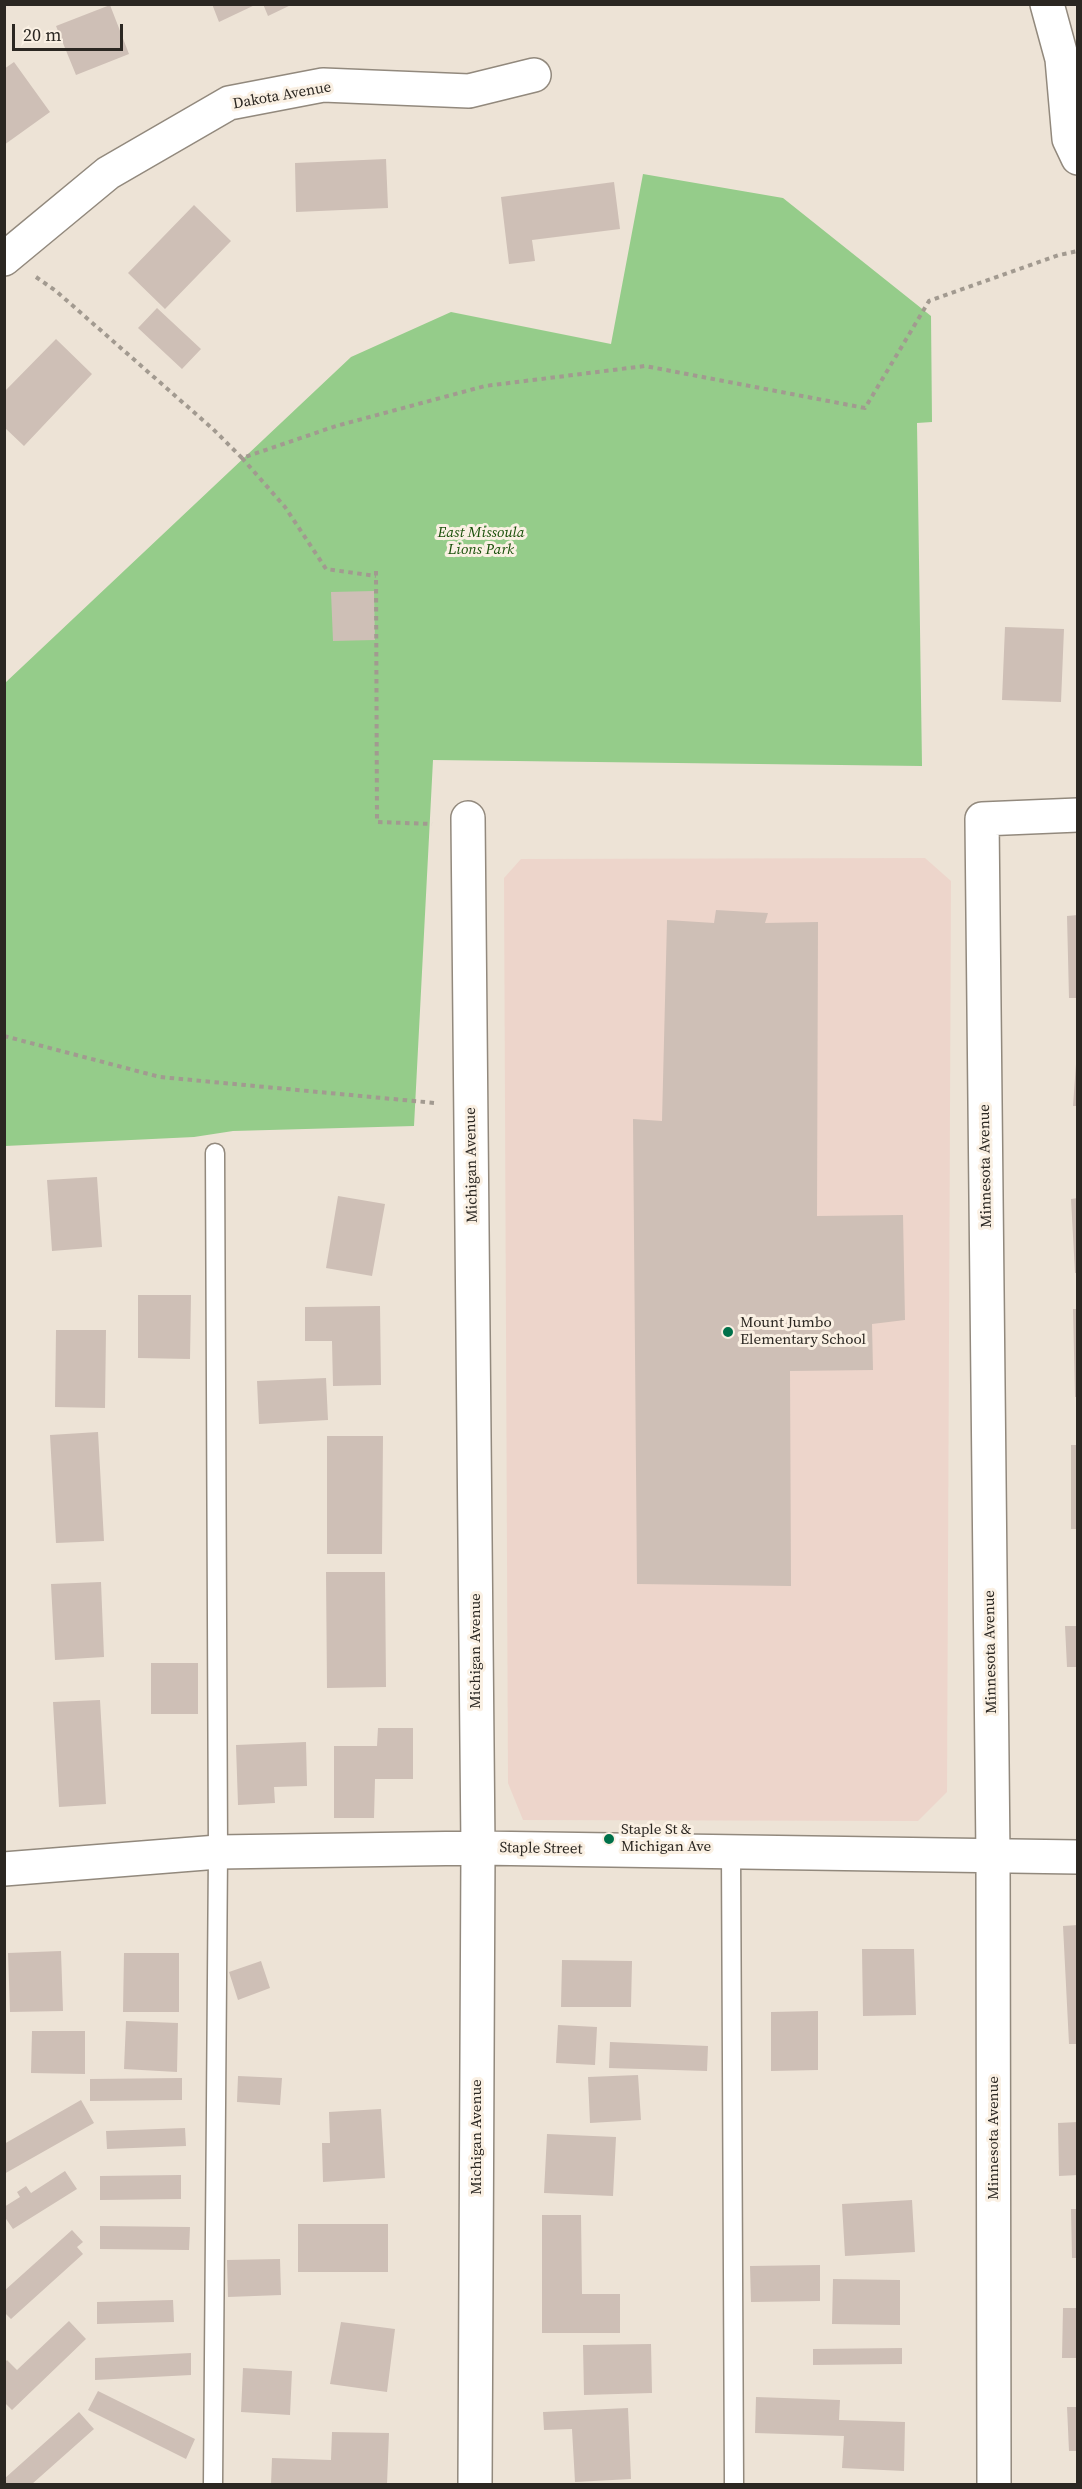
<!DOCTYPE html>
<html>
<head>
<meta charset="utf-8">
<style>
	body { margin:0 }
	#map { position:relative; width:1082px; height:2489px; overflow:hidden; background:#ede3d6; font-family:"Source Serif 4",serif }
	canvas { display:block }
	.frame { position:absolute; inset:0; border:6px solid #2b2722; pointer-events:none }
	.scale { position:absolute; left:12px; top:24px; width:111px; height:27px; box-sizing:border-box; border:3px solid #2b2722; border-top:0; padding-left:8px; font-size:18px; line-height:21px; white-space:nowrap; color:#2b2722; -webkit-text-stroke:4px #faf0e3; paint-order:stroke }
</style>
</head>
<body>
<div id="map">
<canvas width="1082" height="2489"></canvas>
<div class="frame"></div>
<div class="scale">20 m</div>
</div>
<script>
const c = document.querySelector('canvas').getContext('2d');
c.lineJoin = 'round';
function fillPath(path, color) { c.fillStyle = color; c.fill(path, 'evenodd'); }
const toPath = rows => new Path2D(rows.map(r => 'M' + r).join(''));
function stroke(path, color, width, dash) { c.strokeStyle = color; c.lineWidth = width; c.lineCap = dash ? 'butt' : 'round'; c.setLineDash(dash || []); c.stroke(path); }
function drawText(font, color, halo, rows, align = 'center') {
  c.font = font + ' "Source Serif 4",serif'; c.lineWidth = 6; c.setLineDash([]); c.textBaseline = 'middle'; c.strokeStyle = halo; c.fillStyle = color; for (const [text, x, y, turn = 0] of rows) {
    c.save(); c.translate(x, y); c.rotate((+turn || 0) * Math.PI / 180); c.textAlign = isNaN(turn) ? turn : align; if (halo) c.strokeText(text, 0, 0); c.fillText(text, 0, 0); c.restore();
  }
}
const education = toPath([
	[925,858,951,881,947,1792,918,1821,523,1820,508,1783,504,878,521,859]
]);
const green = toPath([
	[643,174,783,198,931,316,932,422,917,423,922,766,433,760,414,1126,233,1131,194,1137,5,1146,5,683,351,357,451,312,611,344]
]);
const building = toPath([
	[212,4,257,4,219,22],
	[263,4,293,4,268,16],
	[110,5,129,54,76,75,56,26],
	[14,62,50,112,4,145,4,69],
	[386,159,388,208,296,212,295,163],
	[614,182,620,229,532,240,535,261,509,264,501,197],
	[194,205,231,241,165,309,128,273],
	[157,308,201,349,182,369,138,328],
	[56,339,92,374,24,446,4,427,4,392],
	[374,591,375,640,333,641,331,592],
	[1005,627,1064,629,1061,702,1002,700],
	[716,910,768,913,765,923,818,922,817,1216,903,1215,905,1320,872,1324,873,1370,790,1371,791,1586,637,1584,633,1119,662,1121,667,920,714,923],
	[1078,915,1078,998,1069,998,1067,916],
	[1076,1064,1078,1064,1078,1106,1073,1106],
	[97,1177,102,1247,52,1251,47,1180],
	[338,1196,385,1204,372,1276,326,1268],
	[1078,1198,1078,1273,1075,1273,1071,1199],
	[138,1295,191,1295,190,1359,138,1358],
	[380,1306,381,1385,333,1386,332,1341,305,1341,305,1307],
	[1073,1309,1078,1309,1078,1397,1075,1397],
	[56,1330,106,1330,105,1408,55,1407],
	[326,1378,328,1420,259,1424,257,1381],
	[98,1432,104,1541,56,1543,50,1435],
	[327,1436,383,1436,382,1554,327,1554],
	[1071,1445,1078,1445,1078,1529,1071,1529],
	[326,1572,385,1572,386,1687,327,1688],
	[101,1582,104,1657,55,1660,51,1584],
	[1065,1626,1078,1626,1078,1667,1067,1667],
	[151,1663,198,1663,198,1714,151,1714],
	[100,1700,106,1804,59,1807,53,1702],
	[378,1728,413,1728,413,1779,375,1779,374,1818,334,1818,334,1746,377,1746],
	[306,1742,307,1786,274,1787,275,1803,238,1805,236,1745],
	[1078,1925,1078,2044,1069,2044,1063,1926],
	[862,1949,914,1949,916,2015,863,2016],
	[61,1951,63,2011,10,2012,8,1953],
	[124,1953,179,1953,179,2012,123,2012],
	[562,1960,632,1961,631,2007,561,2007],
	[261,1961,270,1988,238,2000,229,1972],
	[818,2011,818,2070,771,2071,771,2012],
	[126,2021,178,2023,177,2072,124,2069],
	[558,2025,597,2027,595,2065,556,2063],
	[32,2031,85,2031,85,2074,31,2073],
	[610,2042,708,2046,707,2071,609,2068],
	[638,2075,641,2120,590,2123,588,2077],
	[238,2076,282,2078,280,2105,237,2102],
	[182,2078,182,2100,90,2101,90,2079],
	[81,2100,94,2123,4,2174,4,2144],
	[381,2109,385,2178,323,2182,322,2143,330,2143,329,2112],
	[1078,2122,1078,2175,1059,2176,1058,2123],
	[185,2128,186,2146,107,2149,106,2131],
	[547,2134,616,2137,613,2196,544,2193],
	[65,2171,77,2189,13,2229,4,2216,4,2207,20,2197,17,2192,26,2186,31,2193],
	[181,2175,181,2199,100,2200,100,2176],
	[912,2200,915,2252,845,2256,842,2204],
	[1071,2209,1078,2209,1078,2258,1072,2258],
	[542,2215,581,2215,582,2294,620,2294,620,2333,542,2333],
	[298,2224,388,2224,388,2272,298,2272],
	[100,2226,190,2227,189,2250,100,2249],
	[72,2230,83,2242,77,2247,83,2254,11,2319,4,2312,4,2291],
	[280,2259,281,2295,228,2297,227,2260],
	[820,2265,820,2301,751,2302,750,2266],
	[833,2279,900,2280,900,2325,832,2324],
	[173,2300,174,2322,97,2324,97,2302],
	[1063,2308,1078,2308,1078,2358,1062,2358],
	[69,2321,86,2339,12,2410,5,2403,5,2362,7,2360,17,2370],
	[341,2322,395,2329,387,2392,330,2384],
	[651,2344,652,2393,584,2395,583,2345],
	[902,2348,902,2364,813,2365,813,2349],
	[191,2353,191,2375,95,2380,95,2358],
	[243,2368,292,2371,290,2415,241,2412],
	[98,2391,195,2439,186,2459,88,2410],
	[756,2397,840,2400,839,2420,905,2422,904,2471,842,2468,844,2436,755,2433],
	[1067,2407,1078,2407,1078,2451,1069,2451],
	[628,2408,631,2479,575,2482,572,2429,544,2430,543,2412],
	[79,2412,94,2429,32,2484,4,2484,4,2479],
	[332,2432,389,2433,387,2484,271,2484,272,2458,331,2460]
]);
const path = toPath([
	[36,277,56,291,213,429,242,458,336,426,485,386,645,366,865,408,929,301,1059,255,1078,251],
	[242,458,285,507,326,569,376,576],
	[376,571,377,822,432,824],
	[4,1036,160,1077,435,1103]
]);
const service = toPath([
	[731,1852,734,2484],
	[213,2484,218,1852,215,1153]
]);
const minor = toPath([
	[1047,4,1062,59,1069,139,1078,158],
	[4,259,108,173,229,103,323,85,469,91,534,75],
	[468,818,478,1848,475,2484],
	[4,1869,218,1852,478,1848,1078,1857],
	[994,2484,993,1856,982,819,1078,815]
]);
const markers = [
	[728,1332,6,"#00714a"],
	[609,1839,6,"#00714a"]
];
const streetNames = [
	["Dakota Avenue",282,96,-10],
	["Michigan Avenue",472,1165,-91],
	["Minnesota Avenue",986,1166,-91],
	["Michigan Avenue",476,1651,-90],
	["Minnesota Avenue",991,1652,-91],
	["Staple Street",541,1849,1],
	["Michigan Avenue",477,2137,-90],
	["Minnesota Avenue",994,2138,-90]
];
const parkNames = [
	["East Missoula",481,533],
	["Lions Park",481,550]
];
const poiNames = [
	["Mount Jumbo",740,1323],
	["Elementary School",740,1340],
	["Staple St &",621,1830],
	["Michigan Ave",621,1847]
];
fillPath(education, '#edd5cb');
fillPath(green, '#95cc8a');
fillPath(building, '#cebfb6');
stroke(service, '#92897d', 21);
stroke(minor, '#92897d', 36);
stroke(path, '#a29a90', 4, [4.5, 4.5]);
stroke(service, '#fff', 18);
stroke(minor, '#fff', 33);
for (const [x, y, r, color] of markers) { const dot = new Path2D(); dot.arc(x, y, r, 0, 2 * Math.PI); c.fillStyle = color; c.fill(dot); stroke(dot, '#faf0e3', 2); }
drawText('15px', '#2b2722', '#faf0e3', streetNames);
drawText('italic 15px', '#184f09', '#faf0e3', parkNames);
drawText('15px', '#2b2722', '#faf0e3', poiNames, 'left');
</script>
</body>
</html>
